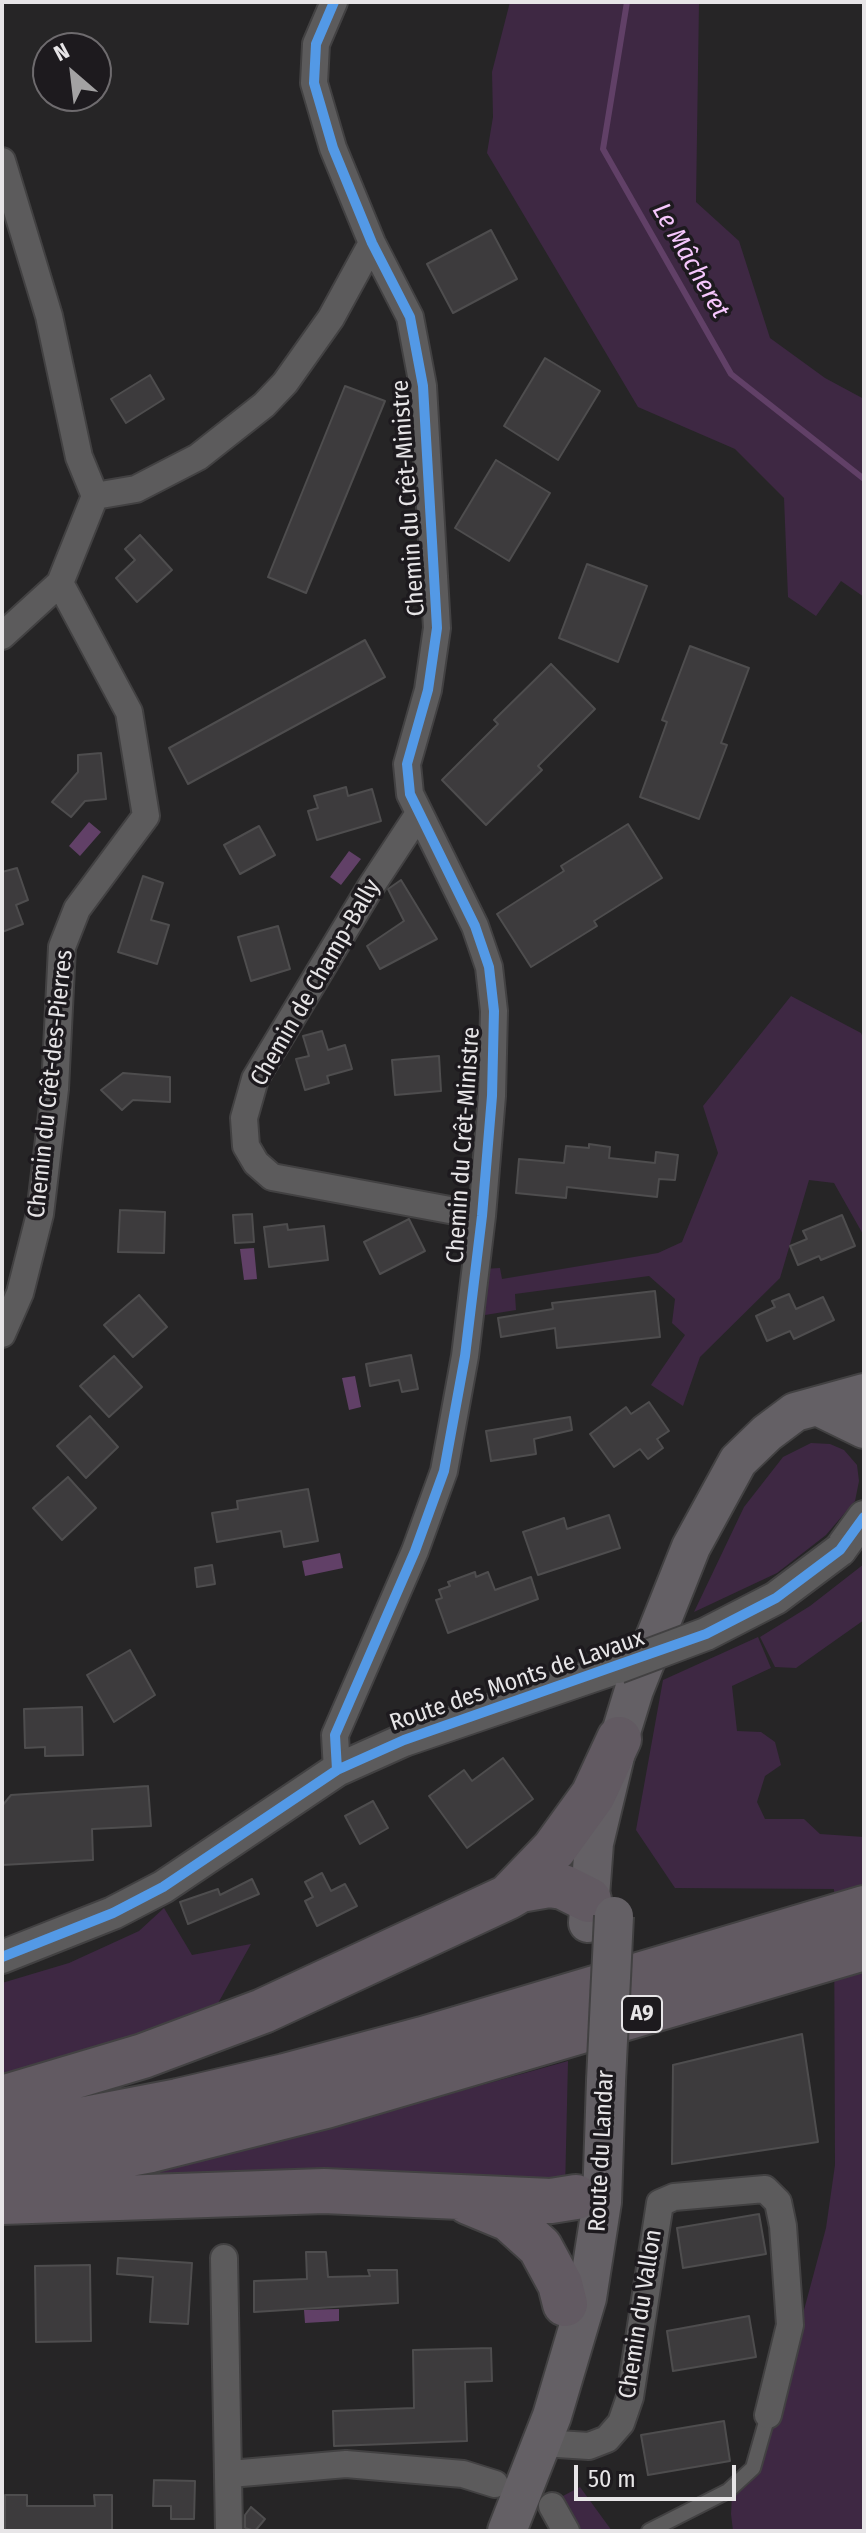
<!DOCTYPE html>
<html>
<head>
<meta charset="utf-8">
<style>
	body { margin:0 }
	#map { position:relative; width:866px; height:2533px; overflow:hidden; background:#262526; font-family:"Fira Sans Condensed",sans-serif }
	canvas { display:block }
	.frame { position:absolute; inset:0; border:4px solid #e7e5e7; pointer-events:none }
	.north { position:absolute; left:32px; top:32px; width:80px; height:80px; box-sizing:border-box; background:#1d1a1e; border:2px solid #6e6b6e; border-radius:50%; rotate:332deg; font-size:22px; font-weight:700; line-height:32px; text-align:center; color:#e7e5e7 }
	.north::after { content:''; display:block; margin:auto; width:28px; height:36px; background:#a3a2a3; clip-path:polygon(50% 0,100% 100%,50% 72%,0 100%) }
	.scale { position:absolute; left:574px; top:2465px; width:162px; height:36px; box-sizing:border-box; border:4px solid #e7e5e7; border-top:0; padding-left:10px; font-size:24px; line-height:28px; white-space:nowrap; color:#e7e5e7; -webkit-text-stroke:6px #1d1a1e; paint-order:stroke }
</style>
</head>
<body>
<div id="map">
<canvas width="866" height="2533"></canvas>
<div class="frame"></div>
<div class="north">N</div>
<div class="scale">50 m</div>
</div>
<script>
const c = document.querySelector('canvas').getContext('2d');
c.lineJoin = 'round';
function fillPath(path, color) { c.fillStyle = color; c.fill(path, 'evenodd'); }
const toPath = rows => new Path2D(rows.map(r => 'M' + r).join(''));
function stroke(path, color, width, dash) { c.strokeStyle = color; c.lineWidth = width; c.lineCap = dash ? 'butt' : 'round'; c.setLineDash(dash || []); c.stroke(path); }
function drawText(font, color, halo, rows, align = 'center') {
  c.font = font + ' "Fira Sans Condensed",sans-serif'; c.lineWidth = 7; c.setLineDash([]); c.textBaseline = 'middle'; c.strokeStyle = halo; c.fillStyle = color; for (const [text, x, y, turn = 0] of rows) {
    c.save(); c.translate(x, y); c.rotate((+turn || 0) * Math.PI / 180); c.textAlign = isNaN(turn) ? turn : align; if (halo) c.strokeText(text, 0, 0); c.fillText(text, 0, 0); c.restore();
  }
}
const green = toPath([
	[510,2,699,2,696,202,739,241,770,338,825,378,864,399,864,597,841,581,816,616,788,597,784,498,735,449,638,407,487,153,493,117,492,72],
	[791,996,861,1033,864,1040,864,1236,834,1183,809,1180,780,1278,700,1357,683,1406,651,1385,685,1335,672,1323,675,1299,649,1276,515,1294,516,1310,485,1315,483,1269,500,1268,502,1279,658,1253,682,1242,718,1153,703,1106],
	[811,1443,830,1444,844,1450,857,1465,859,1481,855,1501,826,1535,777,1573,694,1612,744,1507,783,1457],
	[864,1564,864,1620,796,1668,775,1667,760,1637,810,1606],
	[758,1637,771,1668,732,1686,737,1731,761,1732,775,1742,781,1765,765,1776,757,1802,765,1819,804,1819,820,1834,864,1837,864,2531,733,2531,731,2514,732,2494,761,2470,826,2228,835,2165,834,1889,675,1888,636,1830,663,1680],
	[164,1908,192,1955,251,1944,212,2014,2,2075,2,1983,69,1963,139,1931],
	[568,2061,565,2191,113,2182,321,2130],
	[580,2487,612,2531,580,2531,561,2497]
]);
const water = toPath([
	[89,822,101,832,80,856,69,846],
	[349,851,361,859,341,885,330,877],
	[254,1248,257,1279,244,1280,240,1249],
	[355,1376,361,1407,349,1410,342,1378],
	[340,1553,343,1568,305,1576,302,1561],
	[339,2309,339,2321,305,2323,304,2310]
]);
const stream = toPath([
	[627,2,603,149,731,374,864,479]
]);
const building = toPath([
	[491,230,517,279,453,313,427,264,491,230],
	[545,358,600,391,558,460,504,426,545,358],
	[150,375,164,399,126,423,111,399,150,375],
	[345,386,385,401,306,593,268,577,345,386],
	[496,460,550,493,509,561,455,528,496,460],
	[140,535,172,570,137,602,116,578,135,560,125,549,140,535],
	[587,564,647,586,618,662,559,638,587,564],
	[365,640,385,677,188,784,169,748,365,640],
	[690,646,749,668,721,743,727,745,699,819,640,797,667,722,662,720,690,646],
	[551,664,595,709,538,766,542,770,486,825,442,780,498,724,494,720,551,664],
	[101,753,106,799,85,801,71,817,52,802,78,772,78,755,101,753],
	[346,787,348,796,372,789,381,821,317,840,308,811,318,808,314,796,346,787],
	[628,824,662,878,594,921,597,926,531,967,497,914,564,871,561,866,628,824],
	[259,826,275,855,240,874,224,845,259,826],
	[17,868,28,900,16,905,23,924,2,932,2,872,17,868],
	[143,876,163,883,151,920,169,925,157,964,118,952,143,876],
	[401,880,437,939,380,969,367,946,404,921,388,889,401,880],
	[278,926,290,969,251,981,238,937,278,926],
	[322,1031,328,1050,345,1045,352,1069,327,1076,329,1083,305,1090,296,1059,309,1056,303,1036,322,1031],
	[439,1056,441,1091,395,1095,392,1060,439,1056],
	[123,1073,170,1077,170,1102,133,1100,122,1110,101,1090,123,1073],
	[589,1144,610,1147,609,1158,655,1163,656,1152,678,1155,675,1180,659,1179,657,1197,567,1187,566,1198,516,1193,519,1159,564,1163,566,1146,589,1148,589,1144],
	[120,1210,165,1212,164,1253,118,1252,120,1210],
	[252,1214,254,1242,235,1243,233,1215,252,1214],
	[842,1215,855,1246,821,1260,819,1256,798,1265,790,1246,807,1239,803,1231,842,1215],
	[409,1219,425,1251,380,1274,364,1242,409,1219],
	[287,1224,288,1230,324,1226,328,1260,269,1267,264,1227,287,1224],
	[655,1291,660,1337,557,1348,555,1328,501,1337,498,1318,553,1309,552,1303,655,1291],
	[789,1294,796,1309,823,1297,834,1320,794,1339,790,1331,767,1341,756,1316,775,1307,772,1301,789,1294],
	[139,1295,167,1327,133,1357,104,1325,139,1295],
	[411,1355,418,1389,402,1392,399,1380,370,1386,366,1364,411,1355],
	[114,1356,142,1387,109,1417,80,1386,114,1356],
	[649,1402,669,1431,657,1439,663,1448,648,1459,640,1449,614,1467,590,1434,626,1407,631,1414,649,1402],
	[90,1416,118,1447,86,1478,57,1446,90,1416],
	[570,1417,572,1430,534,1439,536,1454,491,1461,486,1431,570,1417],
	[68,1477,96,1508,62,1540,33,1508,68,1477],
	[308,1489,318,1541,284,1547,281,1531,217,1542,212,1513,238,1509,237,1501,308,1489],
	[609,1515,620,1548,538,1575,523,1532,564,1518,567,1529,609,1515],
	[212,1565,215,1584,197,1587,195,1568,212,1565],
	[475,1572,476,1577,488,1572,495,1590,531,1577,538,1599,448,1633,436,1600,442,1598,439,1590,450,1586,448,1582,475,1572],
	[130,1650,155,1695,114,1722,87,1675,130,1650],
	[82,1707,83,1755,45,1756,45,1747,25,1748,24,1709,82,1707],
	[503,1758,533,1799,467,1848,429,1796,464,1770,472,1781,503,1758],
	[148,1786,151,1826,92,1829,93,1860,2,1865,2,1806,11,1795,148,1786],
	[373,1801,388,1828,360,1844,345,1816,373,1801],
	[322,1873,331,1891,345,1884,357,1906,317,1926,305,1901,313,1897,305,1882,322,1873],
	[252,1879,259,1894,188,1924,180,1902,218,1889,220,1895,252,1879],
	[802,2034,818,2142,672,2164,673,2065,802,2034],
	[759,2214,766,2254,683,2268,677,2228,759,2214],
	[306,2252,326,2252,328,2277,370,2276,368,2270,397,2270,398,2303,254,2312,254,2281,307,2279,306,2252],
	[118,2258,192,2263,188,2324,150,2322,153,2277,117,2274,118,2258],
	[90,2265,91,2341,36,2342,35,2266,90,2265],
	[749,2316,756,2357,673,2371,667,2331,749,2316],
	[491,2348,492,2381,465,2382,467,2441,334,2446,333,2411,414,2408,413,2350,491,2348],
	[724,2421,730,2461,648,2475,641,2435,724,2421],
	[154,2480,195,2481,194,2519,171,2519,171,2506,153,2506,154,2480],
	[5,2495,27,2495,27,2506,95,2506,94,2495,112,2495,112,2531,5,2531,5,2495],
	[251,2507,265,2519,255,2531,245,2528,245,2515,251,2507]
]);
const service = toPath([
	[649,2531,728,2491,753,2468,768,2415]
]);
const minor = toPath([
	[334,2,316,44,314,83,333,148,372,243,410,317,423,386,437,628,428,690,407,764,410,794,475,926,489,967,494,1011,492,1096,482,1216,465,1356,444,1471,415,1551,335,1735,337,1770],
	[2,161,49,316,79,457,95,496],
	[2,636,60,583,95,496,136,489,198,457,264,405,285,383,331,318,372,243],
	[418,815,370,888,255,1079,244,1118,246,1146,256,1163,272,1177,482,1216],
	[2,1334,20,1293,40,1214,55,1089,62,947,77,909,146,816,129,712,60,583],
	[224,2258,229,2531],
	[542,2443,589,2446,607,2439,621,2423,630,2397,660,2203,674,2197,765,2189,778,2202,783,2226,790,2325,768,2415],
	[230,2474,346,2464,463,2474,495,2484],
	[552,2506,566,2531]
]);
const tertiary = toPath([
	[840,1550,864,1517],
	[2,1957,113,1913,163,1887,337,1770,404,1740,618,1667]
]);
const secondary = toPath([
	[817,1406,864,1429],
	[588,1923,594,1843,619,1739,634,1690,691,1547,738,1461,767,1433,795,1412,864,1393],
	[507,2531,552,2416,587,2298,602,2202,606,2081]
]);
const motorway = toPath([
	[508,1897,520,1890,549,1885,563,1887,589,1900],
	[2,2098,143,2056,263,2011,508,1897,554,1849,593,1795,619,1739],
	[2,2135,178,2101,285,2076,423,2039,864,1908],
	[2,2177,151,2150,326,2106,864,1948],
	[2,2202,324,2191,551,2201,576,2197],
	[468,2202,509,2219,540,2247,560,2284,565,2304]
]);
const tertiaryBridge = toPath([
	[618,1667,706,1634,776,1598,840,1550]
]);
const secondaryBridge = toPath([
	[606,2081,614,1916]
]);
const cycleway = toPath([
	[334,2,316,44,314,83,333,148,372,243,410,317,423,386,437,628,428,690,407,764,410,794,475,926,489,967,494,1011,492,1096,482,1216,465,1356,444,1471,415,1551,335,1735,337,1770],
	[2,1957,113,1913,163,1887,337,1770,404,1740,706,1634,776,1598,840,1550,864,1517]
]);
const shields = [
	[642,2014,40]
];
const shieldNames = [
	["A9",642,2014]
];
const streetNames = [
	["Chemin du Crêt-Ministre",409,498,-94],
	["Chemin de Champ-Bally",316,983,-60],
	["Chemin du Crêt-des-Pierres",51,1084,-84],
	["Chemin du Crêt-Ministre",464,1145,-86],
	["Route des Monts de Lavaux",517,1681,-19],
	["Route du Landar",602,2151,-87],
	["Chemin du Vallon",641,2314,-81]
];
const waterNames = [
	["Le Mâcheret",690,261,60]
];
fillPath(green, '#3e2843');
fillPath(water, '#614067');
stroke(stream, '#614067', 6);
fillPath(building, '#3d3b3d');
stroke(building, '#4e4d4e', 2);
stroke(service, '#424142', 18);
stroke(minor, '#424142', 30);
stroke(tertiary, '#424142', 36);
stroke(secondary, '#424142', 42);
stroke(motorway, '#424142', 48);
stroke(service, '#5c5b5c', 14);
stroke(minor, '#5c5b5c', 26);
stroke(tertiary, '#5c5b5c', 32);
stroke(secondary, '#646065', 38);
stroke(motorway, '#625a62', 44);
stroke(tertiaryBridge, '#424142', 36, []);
stroke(secondaryBridge, '#424142', 42, []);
stroke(tertiaryBridge, '#5c5b5c', 32);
stroke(secondaryBridge, '#646065', 38);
stroke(cycleway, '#5399e6', 10);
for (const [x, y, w] of shields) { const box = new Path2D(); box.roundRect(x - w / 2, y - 18, w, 36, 6); c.fillStyle = '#1d1a1e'; c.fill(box); stroke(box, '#e7e5e7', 2); }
drawText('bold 22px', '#e7e5e7', null, shieldNames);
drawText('24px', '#e7e5e7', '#1d1a1e', streetNames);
drawText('italic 26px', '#f6c7fd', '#1d1a1e', waterNames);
</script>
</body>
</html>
